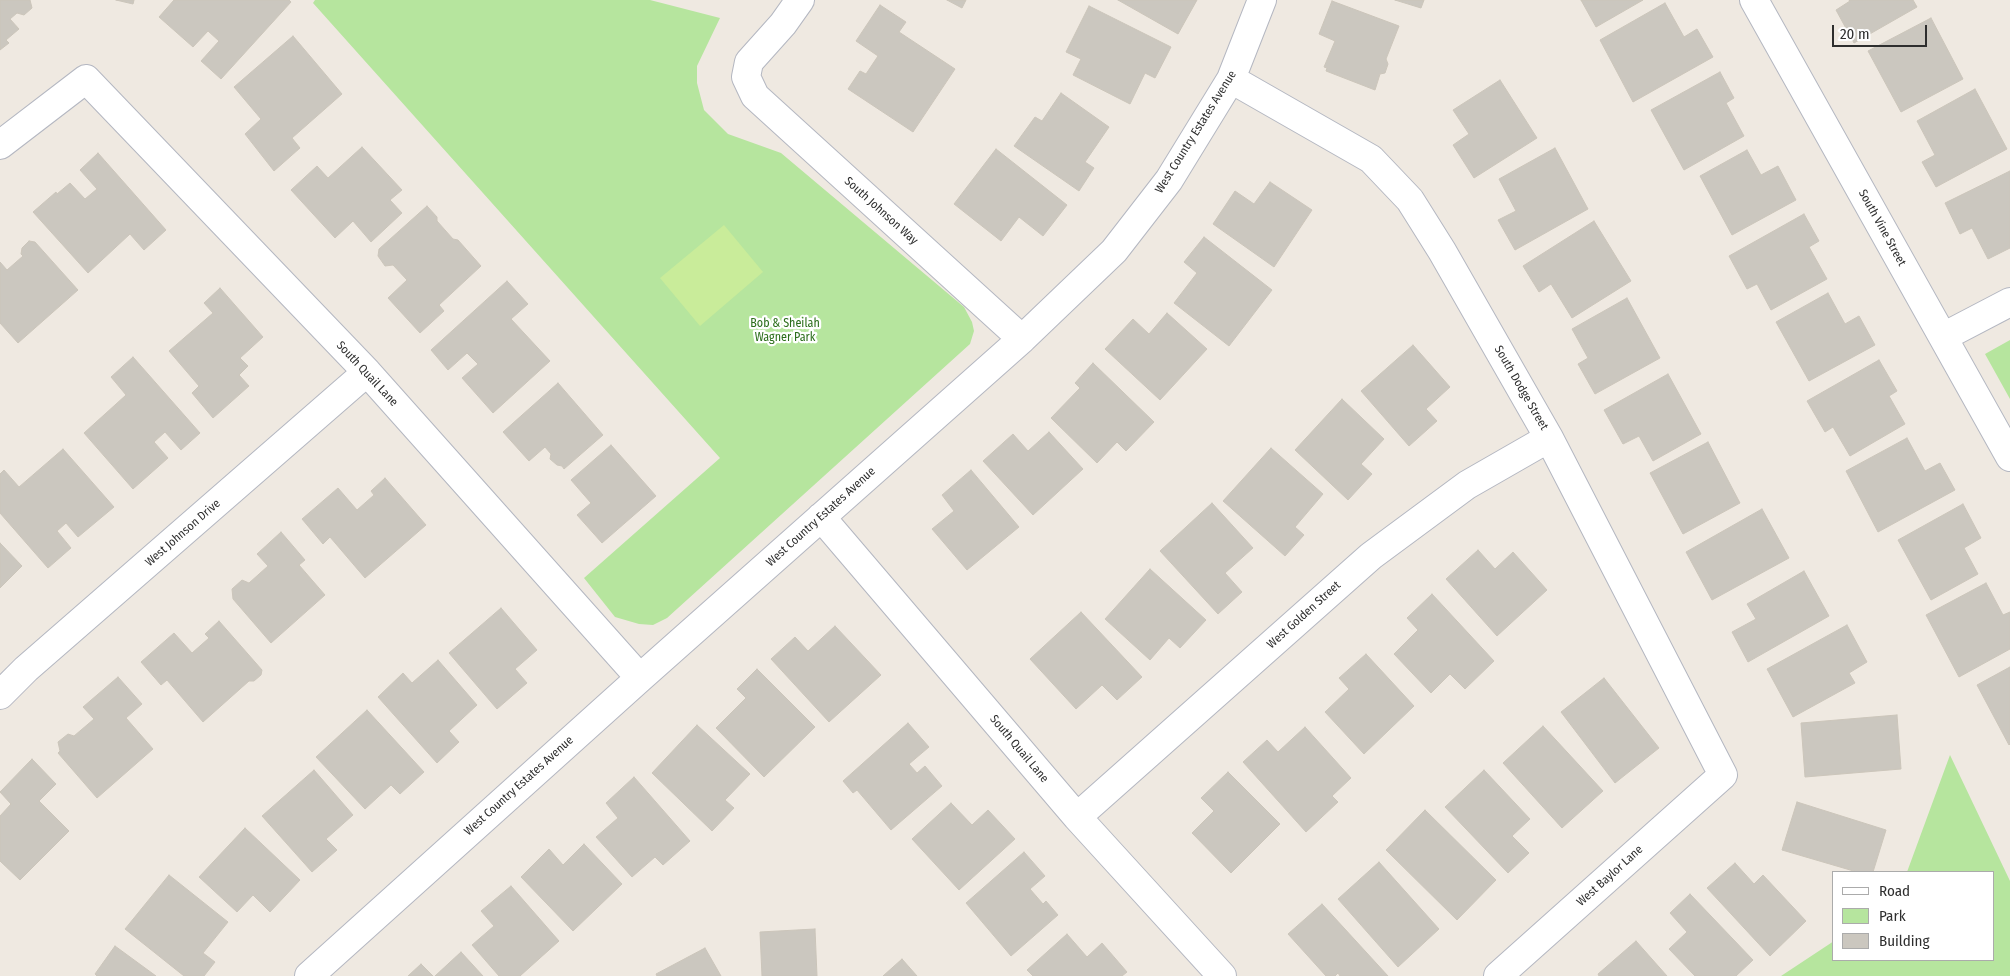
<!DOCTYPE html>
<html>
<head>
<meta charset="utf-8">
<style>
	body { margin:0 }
	#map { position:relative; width:2010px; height:976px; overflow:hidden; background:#efe9e1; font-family:"Fira Sans Condensed",sans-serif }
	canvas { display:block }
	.legend { position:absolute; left:1832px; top:871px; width:162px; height:90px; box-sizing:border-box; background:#fff; border:1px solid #ababab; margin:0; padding:6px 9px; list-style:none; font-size:15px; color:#2e2e2e }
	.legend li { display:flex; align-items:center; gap:10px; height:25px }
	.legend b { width:25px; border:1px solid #ababab }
	.scale { position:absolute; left:1832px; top:25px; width:95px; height:22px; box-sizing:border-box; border:2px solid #2e2e2e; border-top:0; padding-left:6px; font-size:15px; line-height:18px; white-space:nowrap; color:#2e2e2e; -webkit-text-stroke:4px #fff; paint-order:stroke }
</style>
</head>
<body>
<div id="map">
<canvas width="2010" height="976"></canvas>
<ul class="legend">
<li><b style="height:6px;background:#fff"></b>Road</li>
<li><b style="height:14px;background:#b6e59e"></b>Park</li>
<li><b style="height:14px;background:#cbc7bf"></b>Building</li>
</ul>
<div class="scale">20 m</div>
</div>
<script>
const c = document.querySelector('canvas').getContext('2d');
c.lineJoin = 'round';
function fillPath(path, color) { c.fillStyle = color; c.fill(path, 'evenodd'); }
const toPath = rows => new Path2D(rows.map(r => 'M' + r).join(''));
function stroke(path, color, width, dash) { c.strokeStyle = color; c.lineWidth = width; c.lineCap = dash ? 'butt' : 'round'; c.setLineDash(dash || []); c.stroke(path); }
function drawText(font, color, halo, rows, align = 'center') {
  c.font = font + ' "Fira Sans Condensed",sans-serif'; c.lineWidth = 4.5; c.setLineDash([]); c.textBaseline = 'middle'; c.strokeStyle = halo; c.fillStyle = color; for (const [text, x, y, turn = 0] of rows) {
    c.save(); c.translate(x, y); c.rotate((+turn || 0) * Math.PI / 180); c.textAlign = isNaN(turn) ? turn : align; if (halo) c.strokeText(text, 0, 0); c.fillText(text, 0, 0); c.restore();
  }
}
const green = toPath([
	[315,0,650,0,720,18,697,66,697,83,704,110,728,134,781,153,964,307,972,322,974,331,970,344,667,618,653,625,639,624,615,617,584,578,720,458,313,3],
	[2010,340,2010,399,1985,354],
	[1950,755,2010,881,2010,976,1781,976,1834,941,1834,960,1994,960,1994,872,1907,872]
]);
const pitch = toPath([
	[724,225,763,272,700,326,660,278]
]);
const building = toPath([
	[0,0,30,0,32,8,24,15,17,13,10,19,19,29,6,40,9,43,0,50,0,0],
	[116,0,134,0,133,4,116,0],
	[174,0,289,0,291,2,221,79,201,61,219,41,208,31,193,47,159,17,174,0],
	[947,0,966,0,962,8,947,0],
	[1118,0,1197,0,1178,34,1118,0],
	[1395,0,1424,0,1421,8,1395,0],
	[1581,0,1643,0,1596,27,1581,0],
	[1849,0,1913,0,1917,7,1854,43,1836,10,1850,1,1849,0],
	[1332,1,1399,26,1386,59,1388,64,1385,73,1380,74,1375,90,1326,71,1327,68,1324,67,1335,41,1319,34,1332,1],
	[1665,3,1684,37,1697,29,1713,57,1633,102,1600,40,1665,3],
	[880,5,906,22,899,32,955,69,913,132,848,89,860,71,866,74,878,56,856,41,880,5],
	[1089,6,1171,47,1155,78,1145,73,1130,104,1073,75,1081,59,1066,52,1089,6],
	[1931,18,1963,79,1901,112,1868,51,1931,18],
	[293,36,342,94,292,138,300,148,274,171,245,134,261,119,234,87,293,36],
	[1720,72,1734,98,1726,103,1744,136,1684,170,1651,110,1720,72],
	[1500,80,1537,138,1474,178,1453,145,1469,134,1453,110,1500,80],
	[1975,89,2007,149,1936,187,1922,162,1935,155,1917,121,1975,89],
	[1061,93,1109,127,1085,162,1094,168,1079,191,1014,146,1035,117,1042,121,1061,93],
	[362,147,402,190,390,200,402,213,371,242,353,221,335,238,291,190,317,166,328,178,362,147],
	[1555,148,1588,209,1515,250,1498,220,1516,211,1499,179,1555,148],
	[996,149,1067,205,1043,236,1019,217,1001,241,954,204,996,149],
	[1747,150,1761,175,1778,166,1796,200,1732,235,1700,176,1747,150],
	[98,153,166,230,144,250,130,234,88,273,33,212,56,192,57,194,70,183,85,199,97,189,80,170,98,153],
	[2010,171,2010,248,1988,259,1972,228,1960,234,1945,203,2010,171],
	[1270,182,1312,210,1274,267,1213,224,1235,191,1254,204,1270,182],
	[427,206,437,217,437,221,453,239,458,240,481,266,439,305,444,311,420,333,388,298,407,280,393,265,385,266,378,256,379,249,427,206],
	[1804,214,1819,241,1809,247,1827,279,1771,310,1757,284,1747,289,1729,256,1804,214],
	[1594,221,1631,281,1572,318,1551,284,1539,292,1523,266,1594,221],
	[1204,237,1272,290,1229,346,1174,303,1197,273,1184,262,1204,237],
	[29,241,35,242,78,290,18,343,0,323,0,262,7,270,23,256,21,254,22,248,29,241],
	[507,281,528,304,511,319,550,361,493,413,462,378,478,364,467,353,448,370,431,350,507,281],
	[220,288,263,337,240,358,248,366,239,375,249,386,213,418,192,393,199,386,169,351,213,313,204,303,220,288],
	[1828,293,1845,324,1859,316,1875,345,1809,381,1776,322,1828,293],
	[1627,298,1660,358,1595,394,1578,364,1588,358,1572,329,1627,298],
	[1167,313,1207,349,1160,400,1105,349,1133,319,1149,334,1167,313],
	[1413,345,1450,387,1426,409,1437,421,1409,446,1361,391,1413,345],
	[133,357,200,433,181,450,165,432,154,442,168,458,133,489,84,433,126,395,111,377,133,357],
	[1879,360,1897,391,1889,396,1905,424,1850,456,1833,427,1825,432,1807,401,1879,360],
	[1093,363,1154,422,1126,451,1117,442,1097,463,1051,418,1080,388,1075,383,1093,363],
	[1668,374,1701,434,1653,461,1639,436,1623,444,1604,410,1668,374],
	[558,383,603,435,564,469,562,466,557,465,550,459,551,454,545,447,529,461,503,432,558,383],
	[1342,399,1384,439,1361,464,1372,474,1348,500,1295,450,1342,399],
	[1049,432,1083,469,1033,515,983,461,1013,434,1028,451,1049,432],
	[1907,438,1925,471,1940,463,1955,490,1878,532,1846,471,1907,438],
	[1708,442,1740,503,1683,534,1650,473,1708,442],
	[611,445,656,496,602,543,577,515,591,503,571,480,611,445],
	[1271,448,1323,494,1295,527,1304,535,1285,556,1223,501,1271,448],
	[63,449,114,507,78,537,66,523,57,531,71,548,48,568,0,513,0,474,4,470,19,487,63,449],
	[971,470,1019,527,967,570,932,529,954,511,942,495,971,470],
	[385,478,426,525,365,578,330,537,323,544,302,519,338,488,357,510,374,495,371,491,385,478],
	[1212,503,1253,548,1225,573,1242,592,1218,614,1160,551,1212,503],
	[1963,504,1981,538,1964,548,1978,574,1931,600,1898,540,1963,504],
	[1762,509,1789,558,1712,600,1686,552,1762,509],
	[281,532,305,560,299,565,325,595,271,643,233,599,232,589,242,580,249,583,268,566,257,554,281,532],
	[0,543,22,566,0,588,0,543],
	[1478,550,1495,569,1513,552,1547,590,1497,636,1446,579,1478,550],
	[1150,569,1206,620,1180,648,1169,638,1150,660,1105,619,1150,569],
	[1804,571,1829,616,1748,662,1732,632,1756,619,1747,604,1804,571],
	[1986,583,2003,615,2010,612,2010,649,1959,677,1926,615,1986,583],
	[1432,594,1494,661,1465,689,1450,674,1431,693,1394,654,1418,630,1407,618,1432,594],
	[501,608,537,650,515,669,527,683,497,709,449,653,501,608],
	[1081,612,1142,677,1117,700,1102,685,1076,709,1030,659,1081,612],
	[219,621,262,670,261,675,254,681,249,681,203,722,167,680,161,685,141,662,174,633,192,653,209,638,205,634,219,621],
	[1847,625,1867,662,1849,673,1855,683,1793,717,1767,669,1847,625],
	[835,626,881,675,829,722,771,659,795,637,808,651,835,626],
	[1366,654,1414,706,1364,754,1325,712,1349,689,1339,678,1366,654],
	[438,660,477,705,449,731,459,742,437,763,378,697,403,673,412,683,438,660],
	[2010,667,2010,744,2009,745,1977,685,2010,667],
	[757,669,815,727,764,777,716,728,746,698,737,689,757,669],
	[118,677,142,704,126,718,153,749,97,798,58,753,60,751,58,742,68,734,74,736,94,719,83,707,118,677],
	[1604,678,1659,748,1615,783,1561,712,1604,678],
	[367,710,424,772,400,794,391,785,365,809,316,757,367,710],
	[1897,715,1901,769,1805,777,1801,723,1897,715],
	[908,723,929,747,909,764,917,773,925,766,942,786,891,830,857,790,853,793,843,781,908,723],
	[697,725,750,774,725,800,734,808,712,831,652,773,697,725],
	[1543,726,1603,791,1562,828,1503,763,1543,726],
	[1305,727,1351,778,1332,796,1338,802,1306,832,1243,762,1267,740,1278,752,1305,727],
	[32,759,56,784,39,801,69,831,20,880,0,861,0,816,11,804,0,792,32,759],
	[314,770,353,815,326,839,337,850,312,872,262,816,314,770],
	[1484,770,1530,819,1512,836,1529,853,1508,873,1445,807,1484,770],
	[1228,772,1280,824,1231,873,1192,833,1214,811,1201,798,1228,772],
	[634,777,690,841,663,865,655,857,632,877,596,837,618,818,606,803,634,777],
	[1797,802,1886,830,1873,872,1857,872,1782,850,1797,802],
	[951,803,972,825,988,810,1015,839,959,890,912,839,951,803],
	[1425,810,1496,880,1457,920,1386,850,1425,810],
	[245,828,300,880,270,912,253,895,237,912,199,877,245,828],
	[584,844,622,884,573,931,521,877,549,849,563,865,584,844],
	[1024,852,1045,876,1030,889,1043,904,1046,901,1058,915,1011,956,966,903,1024,852],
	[1379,862,1439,929,1398,967,1338,899,1379,862],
	[1735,863,1754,884,1763,875,1806,921,1770,956,1707,888,1735,863],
	[169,875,228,922,203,953,215,962,204,976,184,976,125,929,169,875],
	[511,886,559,941,520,976,499,976,472,945,494,926,481,911,511,886],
	[1690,894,1753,960,1736,976,1695,976,1669,949,1687,932,1670,913,1690,894],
	[1322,904,1388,976,1340,976,1338,973,1335,976,1326,976,1288,934,1322,904],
	[815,929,817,976,762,976,760,932,815,929],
	[1067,934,1087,957,1102,943,1127,972,1122,976,1033,976,1027,970,1067,934],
	[1636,941,1667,976,1599,976,1598,974,1636,941],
	[115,946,156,976,97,976,95,974,115,946],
	[705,948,721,976,657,976,656,974,705,948],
	[461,952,483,976,435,976,461,952],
	[902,959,917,976,883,976,902,959],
	[421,964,433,976,408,976,421,964]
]);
const minor = toPath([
	[800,0,783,24,749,62,746,77,755,96,1022,339],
	[1754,0,2010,457],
	[1231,79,1371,159,1410,200,1442,251,1549,438,1723,775,1498,976],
	[0,145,86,79,367,372,640,678],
	[1943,337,2010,302],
	[821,517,1077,817,1222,976],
	[0,695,26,669,367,372],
	[1077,817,1371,556,1467,485,1549,438],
	[309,976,640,678,1022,339,1114,251,1169,180,1231,79,1262,0]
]);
const streetNames = [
	["West Country Estates Avenue",1196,132,-58],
	["South Johnson Way",881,211,42],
	["South Vine Street",1882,228,61],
	["South Quail Lane",367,374,47],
	["South Dodge Street",1521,388,60],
	["West Country Estates Avenue",821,517,-42],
	["West Johnson Drive",183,533,-41],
	["West Golden Street",1304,615,-42],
	["South Quail Lane",1019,749,50],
	["West Country Estates Avenue",519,786,-42],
	["West Baylor Lane",1610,876,-42]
];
const parkNames = [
	["Bob & Sheilah",785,324],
	["Wagner Park",785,338]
];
fillPath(green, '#b6e59e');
fillPath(pitch, '#c9ec9a');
fillPath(building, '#cbc7bf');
stroke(building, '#cbc5ba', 1);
stroke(minor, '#b4b7c1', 30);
stroke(minor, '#fff', 28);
drawText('12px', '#2e2e2e', '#fff', streetNames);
drawText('12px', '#2c6e1b', '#fff', parkNames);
</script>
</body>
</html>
